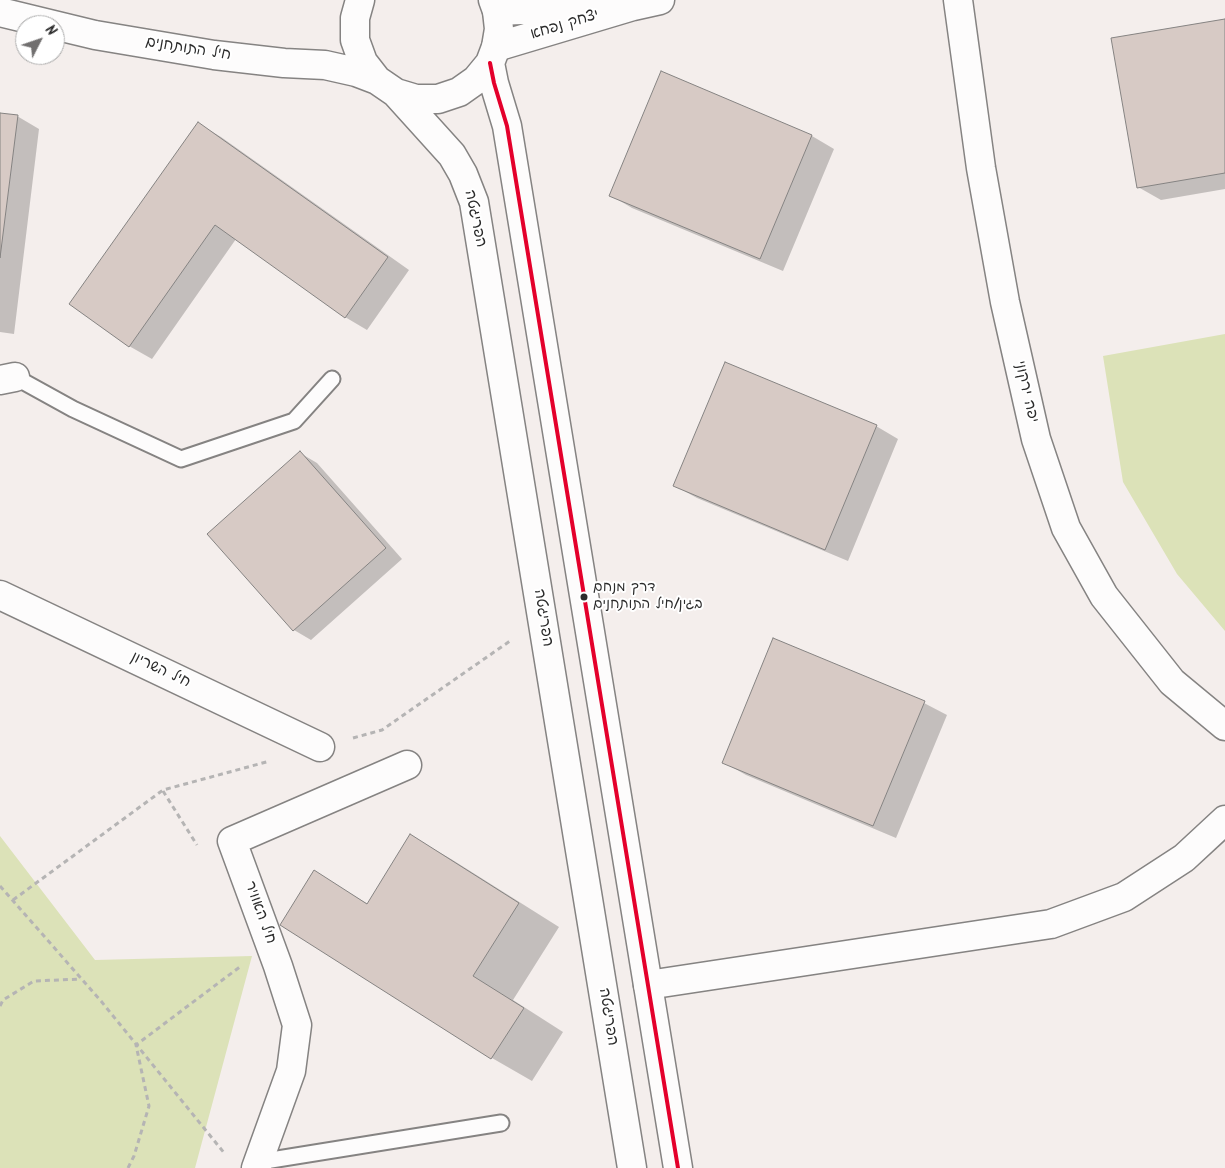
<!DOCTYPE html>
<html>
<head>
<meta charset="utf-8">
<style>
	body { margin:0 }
	#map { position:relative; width:1225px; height:1168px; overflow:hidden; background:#f4eeec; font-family:Kalam,sans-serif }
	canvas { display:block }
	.north { position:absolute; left:15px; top:15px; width:50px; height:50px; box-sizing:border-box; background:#fff; border:1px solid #aaa; border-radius:50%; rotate:49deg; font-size:14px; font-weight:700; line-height:20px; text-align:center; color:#2b2b2b }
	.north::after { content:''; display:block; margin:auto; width:18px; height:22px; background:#716f6f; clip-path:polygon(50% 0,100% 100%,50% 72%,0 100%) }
</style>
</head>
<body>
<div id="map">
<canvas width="1225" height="1168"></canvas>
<div class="north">N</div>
</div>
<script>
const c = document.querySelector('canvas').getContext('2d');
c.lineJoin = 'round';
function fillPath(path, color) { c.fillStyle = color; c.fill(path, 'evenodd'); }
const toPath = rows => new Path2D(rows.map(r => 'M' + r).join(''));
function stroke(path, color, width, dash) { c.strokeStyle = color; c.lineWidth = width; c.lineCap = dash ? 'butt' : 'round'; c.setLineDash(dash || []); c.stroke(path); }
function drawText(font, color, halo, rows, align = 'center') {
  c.font = font + ' Kalam,"Playpen Sans Hebrew",sans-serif'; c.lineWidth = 4; c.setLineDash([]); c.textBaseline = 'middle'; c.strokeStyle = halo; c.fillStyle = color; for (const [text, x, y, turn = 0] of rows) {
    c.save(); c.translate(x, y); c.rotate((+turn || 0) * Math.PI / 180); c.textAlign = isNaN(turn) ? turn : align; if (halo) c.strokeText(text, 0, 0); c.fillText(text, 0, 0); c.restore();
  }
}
const green = toPath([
	[1225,334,1225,631,1177,574,1123,482,1103,356],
	[0,836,95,960,252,956,195,1168,0,1168]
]);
const shadow = toPath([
	[1225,20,1225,189,1161,200,1138,187],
	[662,72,812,136,834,149,783,271,632,208,610,195],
	[0,114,17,116,39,129,14,334,0,332],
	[199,124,221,137,409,270,367,330,345,317,236,239,152,359,129,346],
	[876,426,898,439,848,561,697,498,675,486],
	[300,453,317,463,402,559,311,640,294,630],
	[774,640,924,703,947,715,896,838,746,775,723,762],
	[411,836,451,859,559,927,513,1000,563,1032,532,1081,492,1058,282,924,314,872,368,904]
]);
const building = toPath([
	[1225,19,1225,173,1137,188,1111,38,1225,19],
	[661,71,812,135,760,259,609,196,661,71],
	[0,113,18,115,0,258,0,113],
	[198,122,388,257,345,318,215,225,129,347,69,304,198,122],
	[725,362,877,425,825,550,673,486,725,362],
	[300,451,386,548,293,631,207,534,300,451],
	[773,638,925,701,873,826,722,763,773,638],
	[410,834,519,903,473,976,524,1008,491,1059,280,925,314,870,367,904,410,834]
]);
const path = toPath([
	[353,738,382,730,510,641],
	[163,791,197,845],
	[0,886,101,1001,225,1154],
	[13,900,163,790,270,761],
	[0,1006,3,1000,34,981,81,979],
	[128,1168,134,1156,149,1106,136,1045,241,966]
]);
const service = toPath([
	[15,377,73,409,181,459,294,421,332,379],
	[259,1162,501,1123]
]);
const minor = toPath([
	[958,0,981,168,1005,302,1036,439,1066,528,1104,596,1172,682,1225,726],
	[497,11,594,7],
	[496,47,633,6,660,0],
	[0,380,15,377],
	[0,595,320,747],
	[648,985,1051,924,1124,897,1184,858,1225,820],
	[256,1168,291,1071,297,1025,278,966,232,841,407,765]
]);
const tertiary = toPath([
	[360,0,355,18,355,40,363,62,377,80,396,93,416,99,438,99,459,92,476,80,490,63,496,47,499,29,497,11,493,0],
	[0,12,95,35,214,55,284,63,325,65,356,72,377,80],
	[490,63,494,83,507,126,678,1168],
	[396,93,452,155,463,174,474,202,632,1168]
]);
const bus1 = toPath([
	[490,63,494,83,507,126,678,1168]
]);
const markers = [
	[584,597,4.5,"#2b2b2b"]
];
const busNames = [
	["דרך מנחם",593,589],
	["בגין/חיל התותחנים",593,606]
];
const streetNames = [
	["יצחק נפחא",565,26,-17],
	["חיל התותחנים",188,50,9],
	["הפריגטה",474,219,78],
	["יפה ירקוני",1025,392,77],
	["הפריגטה",542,618,81],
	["חיל השריון",160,671,25],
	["חיל האוויר",259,913,70],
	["הפריגטה",607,1017,81]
];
fillPath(green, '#dce2b8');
fillPath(shadow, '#0003');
fillPath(building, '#d7cac5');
stroke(building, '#858382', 1);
stroke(service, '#858382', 19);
stroke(minor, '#858382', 31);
stroke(tertiary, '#858382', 31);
stroke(path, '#b5b4b4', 3, [5, 4]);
stroke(service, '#fdfcfc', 15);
stroke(minor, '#fdfcfc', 28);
stroke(tertiary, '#fdfcfc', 28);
stroke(bus1, '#e4002b', 4);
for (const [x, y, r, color] of markers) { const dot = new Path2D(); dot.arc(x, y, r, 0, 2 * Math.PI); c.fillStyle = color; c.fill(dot); stroke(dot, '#fff', 2); }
drawText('14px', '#2b2b2b', '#fff', busNames, 'left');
drawText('15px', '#2b2b2b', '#fff', streetNames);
</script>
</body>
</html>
